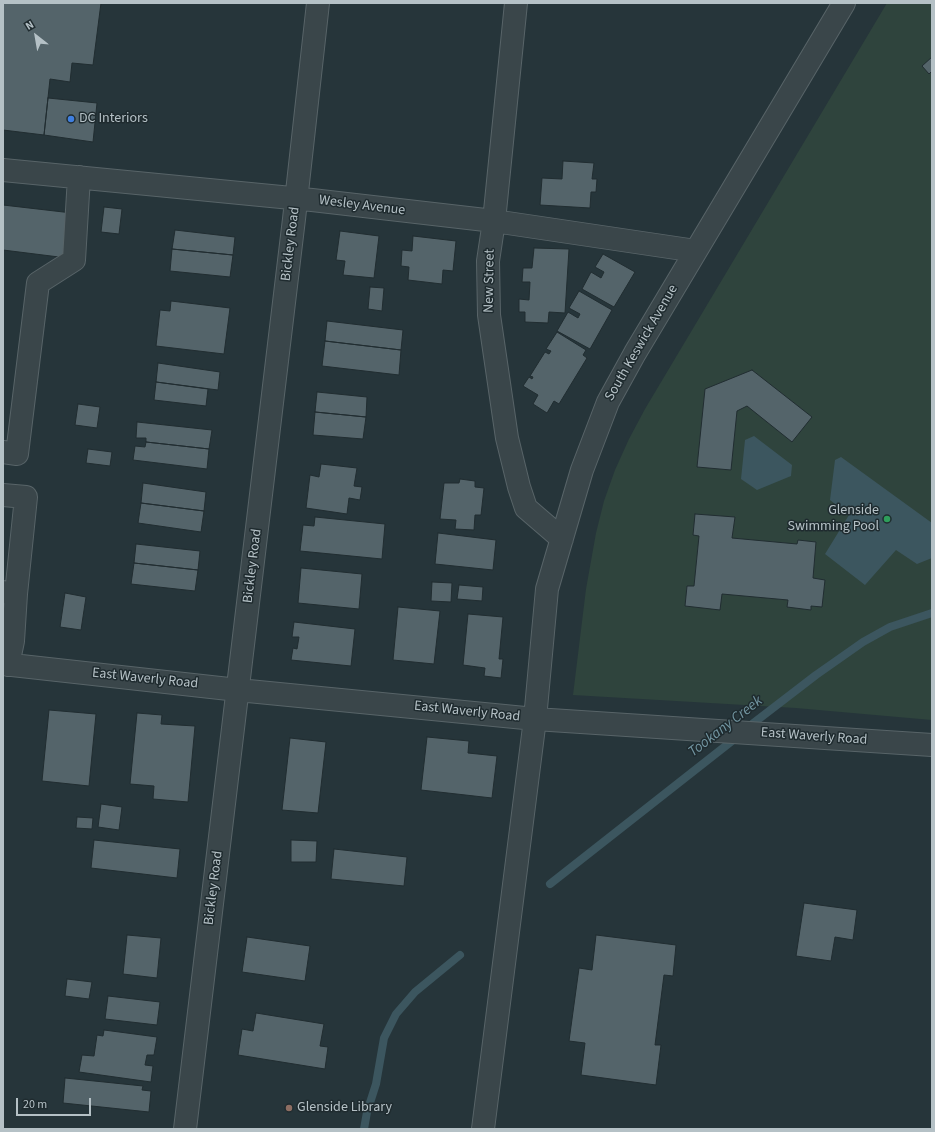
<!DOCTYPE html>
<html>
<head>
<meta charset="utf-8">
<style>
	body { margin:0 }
	#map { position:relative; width:935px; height:1132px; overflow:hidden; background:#26353a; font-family:"Source Sans 3",sans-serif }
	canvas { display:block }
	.frame { position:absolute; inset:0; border:4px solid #b5c1c6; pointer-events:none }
	.north { position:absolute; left:16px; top:16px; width:40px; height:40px; -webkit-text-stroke:3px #1f2b2f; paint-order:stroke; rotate:329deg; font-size:11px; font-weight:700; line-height:16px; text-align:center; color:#b5c1c6 }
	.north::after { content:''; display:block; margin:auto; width:14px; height:18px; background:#b5c1c6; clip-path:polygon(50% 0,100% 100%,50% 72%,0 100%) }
	.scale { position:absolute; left:16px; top:1098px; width:75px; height:18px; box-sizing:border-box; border:2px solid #b5c1c6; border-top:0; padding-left:5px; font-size:12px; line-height:14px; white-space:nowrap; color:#b5c1c6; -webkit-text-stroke:3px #1f2b2f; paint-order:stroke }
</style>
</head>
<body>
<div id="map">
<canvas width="935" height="1132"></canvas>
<div class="frame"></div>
<div class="north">N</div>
<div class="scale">20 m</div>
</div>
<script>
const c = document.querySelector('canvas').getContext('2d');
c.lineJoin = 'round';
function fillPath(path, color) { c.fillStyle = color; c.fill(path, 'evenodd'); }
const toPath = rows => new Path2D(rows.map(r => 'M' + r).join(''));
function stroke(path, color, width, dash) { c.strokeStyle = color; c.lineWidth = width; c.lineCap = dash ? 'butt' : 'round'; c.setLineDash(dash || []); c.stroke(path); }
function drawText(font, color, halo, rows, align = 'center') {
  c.font = font + ' "Source Sans 3",sans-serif'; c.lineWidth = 3; c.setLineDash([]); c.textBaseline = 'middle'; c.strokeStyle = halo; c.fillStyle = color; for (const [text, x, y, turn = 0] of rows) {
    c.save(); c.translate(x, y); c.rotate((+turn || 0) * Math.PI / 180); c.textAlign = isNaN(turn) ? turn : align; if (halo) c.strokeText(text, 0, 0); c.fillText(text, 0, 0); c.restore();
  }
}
const green = toPath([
	[887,3,932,3,932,720,796,708,573,695,586,589,596,533,604,501,615,470,629,439,645,409]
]);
const water = toPath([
	[754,436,792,465,791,476,757,490,741,479,745,440],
	[841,457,932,523,932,558,917,564,896,550,865,585,825,554,849,515,830,500,835,460]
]);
const stream = toPath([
	[747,728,816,675,863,642,890,627,932,613],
	[550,884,737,737],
	[364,1129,367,1112,376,1084,384,1038,396,1014,415,992,460,955]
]);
const building = toPath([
	[3,3,101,3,93,65,72,63,70,82,50,79,44,135,3,130,3,3],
	[932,57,932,71,929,74,922,66,932,57],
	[48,98,97,103,93,142,44,135,48,98],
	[563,161,594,163,592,179,597,179,596,192,591,192,590,208,540,205,542,178,562,179,563,161],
	[3,205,72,213,67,258,3,250,3,205],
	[104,207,122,209,119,234,101,232,104,207],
	[175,230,235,237,233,255,172,249,175,230],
	[340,231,379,236,374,278,343,275,345,261,336,260,340,231],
	[413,236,456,241,453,271,443,270,442,284,408,280,409,267,401,266,402,250,412,251,413,236],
	[534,248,569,249,565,313,549,312,548,323,525,322,525,312,519,312,519,299,529,300,530,282,522,282,523,268,532,268,534,248],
	[172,249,233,255,230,277,170,271,172,249],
	[603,254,635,272,614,307,582,289,591,272,601,278,604,272,595,267,603,254],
	[370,287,384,288,382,311,368,309,370,287],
	[579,291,612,310,590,349,557,331,568,312,578,318,580,314,569,308,579,291],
	[171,301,230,308,224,354,156,346,160,310,170,311,171,301],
	[327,321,403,330,401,350,325,341,327,321],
	[557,332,586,350,583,355,587,358,559,404,554,401,547,413,533,404,538,395,523,386,529,377,532,379,533,377,530,376,545,352,549,354,551,351,546,349,557,332],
	[325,341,401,350,399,375,322,366,325,341],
	[158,363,220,372,218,390,156,382,158,363],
	[752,370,812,417,792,442,747,406,737,411,731,470,697,467,705,389,752,370],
	[156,382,208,389,206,406,154,400,156,382],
	[317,392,367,397,366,417,315,412,317,392],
	[78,404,100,407,97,428,75,425,78,404],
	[315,412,366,417,363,439,313,435,315,412],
	[137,422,212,430,209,449,146,442,146,438,136,438,137,422],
	[146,442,209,449,207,469,133,460,135,446,145,447,146,442],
	[88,449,112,452,110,466,86,463,88,449],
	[321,464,357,468,354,486,362,487,360,500,349,498,347,514,306,508,310,475,319,477,321,464],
	[460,479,475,481,475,487,484,488,481,515,475,515,474,530,455,529,456,520,440,519,444,483,459,483,460,479],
	[143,483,206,492,204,511,141,503,143,483],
	[141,503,204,511,201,532,138,523,141,503],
	[695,514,735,517,732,538,797,544,798,540,816,542,813,578,825,580,822,607,811,606,811,610,787,607,788,600,722,594,720,610,685,606,687,586,694,586,699,536,693,535,695,514],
	[315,517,385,524,382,559,300,551,303,525,314,526,315,517],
	[438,533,496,540,493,570,435,564,438,533],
	[136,544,200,551,198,570,134,563,136,544],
	[134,563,198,570,195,591,131,584,134,563],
	[301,568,362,574,359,609,298,603,301,568],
	[432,582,452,583,451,602,431,601,432,582],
	[459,585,483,587,482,601,457,599,459,585],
	[65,593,86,597,81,630,60,627,65,593],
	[398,607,440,611,434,664,393,660,398,607],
	[468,614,503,617,499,659,503,659,501,678,484,676,485,668,463,665,468,614],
	[294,622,355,629,351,666,291,660,293,648,297,649,299,637,292,637,294,622],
	[49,710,96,714,89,786,42,781,49,710],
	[137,713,162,715,161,724,195,726,188,802,153,799,154,786,130,784,137,713],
	[427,737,469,741,468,753,497,756,492,798,421,790,427,737],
	[290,738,326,742,318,813,282,810,290,738],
	[101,804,122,807,119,830,98,827,101,804],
	[77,817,93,818,92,829,76,828,77,817],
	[94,840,180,849,177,878,91,868,94,840],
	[291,840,317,841,316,862,291,862,291,840],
	[334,849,407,857,404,886,331,879,334,849],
	[804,903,857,910,853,940,835,937,831,961,796,956,804,903],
	[127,935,161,938,157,978,123,974,127,935],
	[596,935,676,945,673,976,664,975,655,1045,661,1045,656,1085,581,1075,585,1043,569,1041,579,968,592,970,596,935],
	[247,937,310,946,305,981,242,972,247,937],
	[67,979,92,982,89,999,65,996,67,979],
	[108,996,160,1002,157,1025,105,1019,108,996],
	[256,1013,324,1024,320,1046,328,1047,325,1069,238,1055,242,1029,253,1031,256,1013],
	[104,1030,157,1037,154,1055,147,1055,145,1065,153,1066,151,1082,79,1072,82,1055,94,1056,97,1035,103,1036,104,1030],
	[65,1078,143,1086,142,1090,151,1091,149,1112,63,1103,65,1078]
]);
const minor = toPath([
	[516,3,494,221,488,261,489,315,507,438,519,487,526,508,562,539],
	[3,170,312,200,494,221,696,251],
	[3,452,17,454,38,283,74,260,79,177],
	[3,495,26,497,16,594,3,592],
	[3,664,238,690,535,719,932,745],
	[8,665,13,641,16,594],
	[185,1129,294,219,318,3],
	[483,1129,535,719,547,589,582,470,608,402,635,353,844,3]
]);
const markers = [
	[71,119,4,"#3f7fe0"],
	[887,519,4,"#2e9e5b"],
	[289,1108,4,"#8d6e63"]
];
const poiNames = [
	["DC Interiors",79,119],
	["Glenside",879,511,"right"],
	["Swimming Pool",879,527,"right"],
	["Glenside Library",297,1108]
];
const streetNames = [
	["Wesley Avenue",362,206,7],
	["Bickley Road",291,244,-83],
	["New Street",490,281,-89],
	["South Keswick Avenue",642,343,-60],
	["Bickley Road",253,566,-83],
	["East Waverly Road",145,679,6],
	["East Waverly Road",467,712,6],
	["East Waverly Road",814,737,4],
	["Bickley Road",214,888,-83]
];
const waterNames = [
	["Tookany Creek",726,727,-38]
];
fillPath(green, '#2f443d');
fillPath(water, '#3c565f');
stroke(stream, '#3c565f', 8);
fillPath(building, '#54646a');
stroke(building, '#212d31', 1);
stroke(minor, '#586468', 24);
stroke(minor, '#3a464a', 22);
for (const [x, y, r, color] of markers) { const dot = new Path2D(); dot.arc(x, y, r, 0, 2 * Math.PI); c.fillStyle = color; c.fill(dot); stroke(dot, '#1f2b2f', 1.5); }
drawText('14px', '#b5c1c6', '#1f2b2f', poiNames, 'left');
drawText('14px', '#b5c1c6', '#1f2b2f', streetNames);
drawText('italic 15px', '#7295a1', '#1f2b2f', waterNames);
</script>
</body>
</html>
